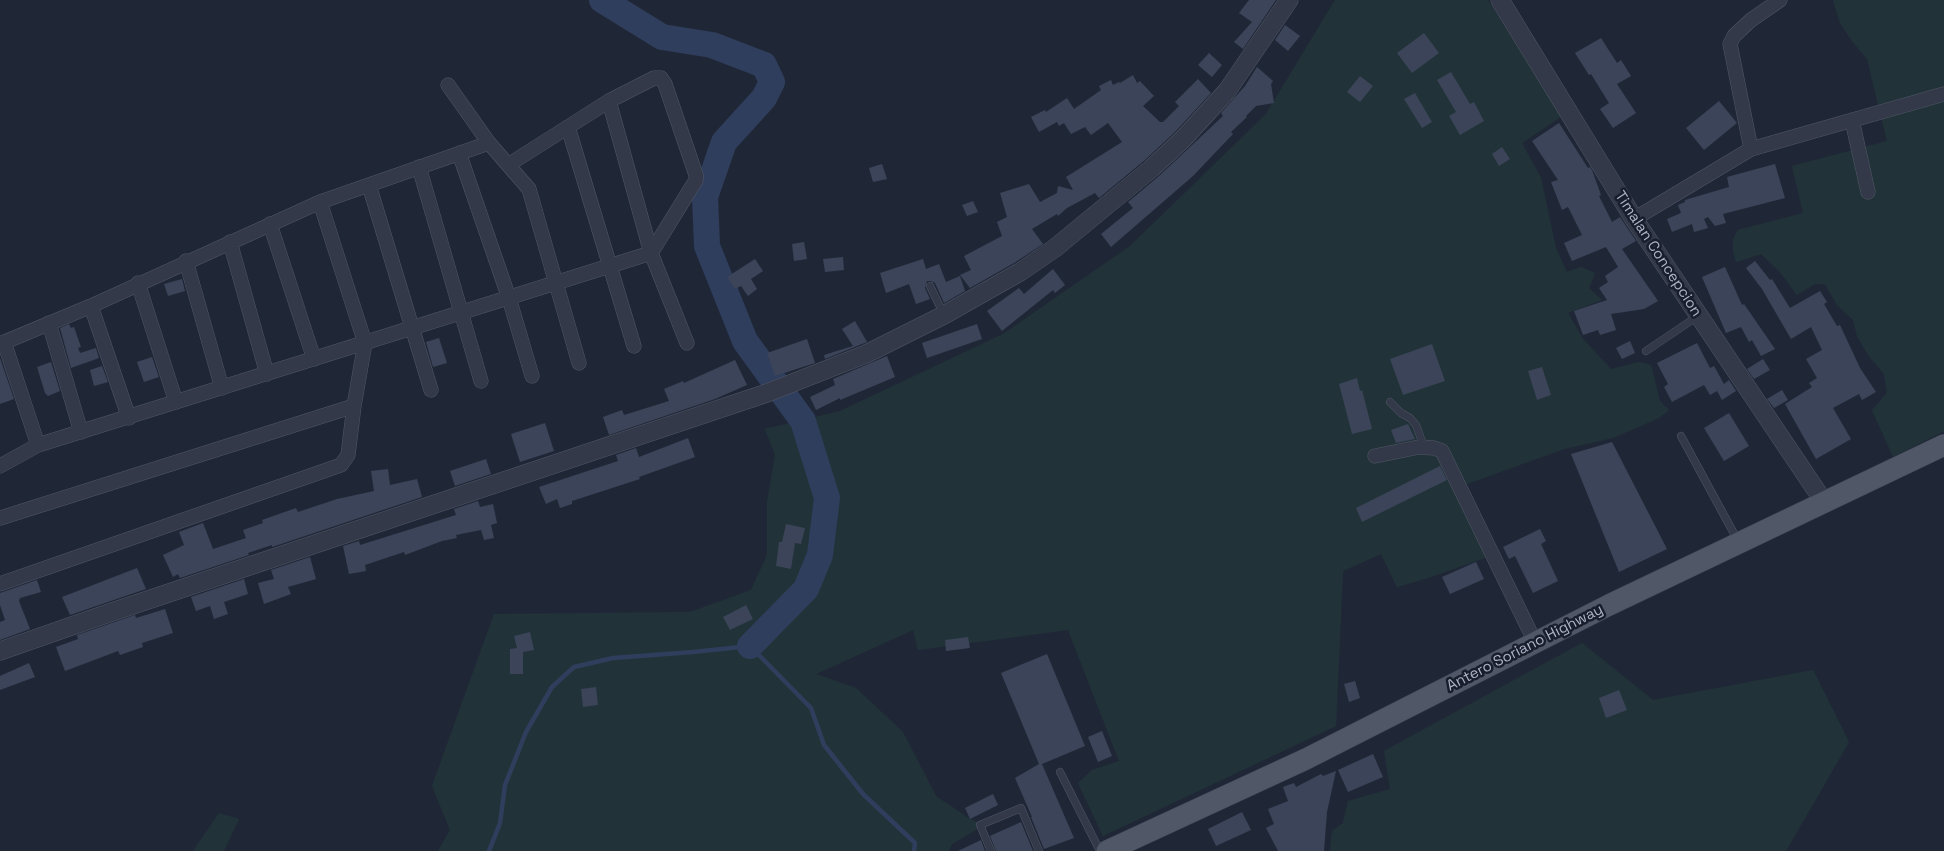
<!DOCTYPE html>
<html>
<head>
<meta charset="utf-8">
<style>
	body { margin:0 }
	canvas { display:block; background:#1f2737 }
</style>
</head>
<body>
<canvas width="1944" height="851"></canvas>
<script>
const c = document.querySelector('canvas').getContext('2d');
c.lineJoin = 'round';
function fillPath(path, color) { c.fillStyle = color; c.fill(path, 'evenodd'); }
const toPath = rows => new Path2D(rows.map(r => 'M' + r).join(''));
function stroke(path, color, width, dash) { c.strokeStyle = color; c.lineWidth = width; c.lineCap = dash ? 'butt' : 'round'; c.setLineDash(dash || []); c.stroke(path); }
function drawText(font, color, halo, rows, align = 'center') {
  c.font = font + ' "Space Grotesk",sans-serif'; c.lineWidth = 5; c.setLineDash([]); c.textBaseline = 'middle'; c.strokeStyle = halo; c.fillStyle = color; for (const [text, x, y, turn = 0] of rows) {
    c.save(); c.translate(x, y); c.rotate((+turn || 0) * Math.PI / 180); c.textAlign = isNaN(turn) ? turn : align; if (halo) c.strokeText(text, 0, 0); c.fillText(text, 0, 0); c.restore();
  }
}
const green = toPath([
	[1335,0,1488,0,1562,116,1522,143,1541,178,1556,248,1567,272,1581,267,1595,273,1589,288,1602,300,1568,313,1583,339,1611,369,1639,362,1651,365,1660,401,1669,410,1659,418,1613,438,1564,449,1459,487,1493,555,1428,578,1397,587,1381,554,1343,571,1336,726,1103,836,1078,783,1092,770,1119,761,1068,630,918,650,913,630,816,674,856,688,903,732,936,796,970,819,984,825,952,844,949,851,438,851,450,830,432,786,494,614,690,612,751,590,767,555,767,502,775,455,765,429,840,411,1003,334,1130,246,1266,114],
	[1833,0,1944,0,1944,431,1893,457,1872,410,1887,393,1884,374,1868,355,1857,336,1853,320,1837,305,1825,284,1815,284,1797,295,1780,272,1761,254,1736,262,1733,252,1733,239,1738,230,1803,213,1792,166,1887,141,1867,59,1852,41,1840,23],
	[1582,643,1653,700,1813,670,1849,742,1786,851,1330,851,1332,831,1343,823,1348,801,1390,789,1384,751],
	[219,813,239,819,224,851,193,851]
]);
const stream = toPath([
	[489,851,500,823,505,785,526,732,552,687,574,667,613,658,693,652,750,646,811,708,824,745,863,794,915,843,914,851]
]);
const river = toPath([
	[602,0,662,37,712,45,764,65,772,82,764,98,724,142,705,197,707,246,745,341,803,421,827,498,820,555,806,589,750,646]
]);
const building = toPath([
	[1249,0,1276,0,1243,49,1234,42,1252,22,1239,13],
	[1285,25,1300,36,1288,51,1275,40],
	[1424,33,1439,53,1412,73,1397,53],
	[1601,38,1617,63,1621,60,1631,76,1617,84,1636,113,1613,128,1600,109,1609,103,1591,74,1589,75,1575,53],
	[1209,53,1222,65,1212,77,1198,65],
	[1257,67,1273,81,1271,84,1274,103,1256,106,1246,116,1247,117,1231,132,1233,134,1193,176,1111,247,1101,234,1133,208,1128,202,1159,176,1223,116,1221,113,1245,86],
	[1451,72,1470,104,1474,102,1484,121,1460,135,1449,116,1456,112,1437,80],
	[1133,75,1137,83,1140,81,1154,96,1143,106,1160,122,1163,122,1179,106,1175,102,1198,79,1211,93,1176,131,1145,160,1099,198,1095,193,1067,208,1058,216,1057,214,1032,229,1043,244,1014,263,970,288,960,275,971,270,964,256,1002,236,997,222,1007,217,1000,193,1029,184,1040,202,1057,193,1058,186,1073,190,1066,177,1122,142,1108,123,1091,135,1085,127,1071,134,1064,123,1059,126,1057,122,1039,132,1031,117,1045,110,1046,112,1067,98,1074,109,1101,90,1099,86,1111,80,1113,85,1119,82,1120,83],
	[1360,76,1373,86,1360,102,1347,92],
	[1415,93,1432,122,1422,128,1404,99],
	[1719,101,1737,123,1704,150,1686,128],
	[1559,123,1588,168,1590,167,1592,170,1601,195,1599,196,1612,222,1620,217,1636,241,1622,249,1658,301,1644,309,1611,314,1616,330,1600,335,1598,330,1583,335,1574,311,1607,300,1599,288,1608,282,1605,276,1618,267,1606,247,1572,261,1564,243,1582,235,1568,207,1562,210,1551,182,1558,180,1532,141],
	[1502,147,1510,159,1499,166,1492,154],
	[882,164,887,179,873,182,869,168],
	[1775,164,1785,198,1723,214,1726,223,1715,226,1708,217,1704,219,1708,228,1694,232,1692,224,1672,232,1667,219,1681,213,1678,205,1685,202,1685,200,1729,187,1727,177],
	[973,201,978,212,967,216,962,205],
	[804,242,807,259,794,261,792,244],
	[843,257,844,270,825,272,823,259],
	[755,259,763,271,751,279,757,289,748,296,741,286,735,289,727,277],
	[923,259,926,269,939,264,946,282,960,276,965,291,944,303,935,283,931,281,927,281,925,288,934,308,930,299,916,304,909,284,886,293,880,273],
	[1755,261,1770,280,1772,279,1790,308,1820,291,1827,302,1824,304,1837,326,1840,325,1860,368,1876,392,1862,400,1859,394,1833,408,1851,439,1816,459,1785,404,1812,387,1809,383,1817,378,1806,359,1822,350,1811,327,1791,339,1762,289,1746,268],
	[1725,267,1742,305,1744,304,1775,349,1761,356,1752,340,1749,342,1741,327,1726,333,1702,277],
	[1053,269,1065,285,1055,293,1053,290,1002,331,987,311,1019,288,1024,294],
	[182,279,185,291,168,296,164,284],
	[855,321,867,342,825,359,824,355,853,346,842,329],
	[69,324,71,328,74,327,81,347,78,348,80,353,96,348,99,358,71,368,60,328],
	[977,324,982,339,927,358,922,343],
	[439,338,447,363,433,367,426,342],
	[807,339,815,363,775,376,767,353],
	[1630,341,1635,353,1622,359,1616,348],
	[1697,343,1710,368,1714,366,1724,384,1729,380,1736,391,1722,400,1717,391,1710,395,1704,385,1672,402,1664,387,1668,384,1657,363],
	[1432,344,1445,381,1403,395,1390,359],
	[887,356,895,377,840,400,840,398,816,410,810,397,835,385,833,379],
	[152,357,159,377,144,382,137,362],
	[0,358,14,399,0,404],
	[1763,359,1770,370,1754,379,1747,369],
	[735,360,747,385,715,399,609,435,603,417,622,410,624,415,669,401,664,389,683,381,684,383],
	[51,362,60,391,48,396,45,393,37,367],
	[102,366,108,382,94,386,90,370],
	[1542,367,1551,395,1537,400,1528,371],
	[1357,378,1360,391,1362,390,1372,429,1352,434,1339,384],
	[1782,390,1788,400,1774,408,1767,399],
	[1729,413,1749,446,1724,461,1704,428],
	[545,423,554,451,520,462,511,434],
	[1408,424,1415,439,1396,443,1391,430],
	[688,438,695,457,639,477,640,479,572,501,572,504,560,508,557,499,546,504,539,487,618,461,616,455,636,448,639,457],
	[1612,442,1667,549,1619,572,1571,454],
	[486,459,491,474,455,486,450,471],
	[1440,466,1447,480,1362,522,1356,508],
	[388,469,390,485,417,479,422,497,272,547,272,545,248,553,249,555,180,578,178,574,173,577,163,555,184,545,179,532,203,523,213,549,246,538,243,530,263,523,262,520,296,508,298,512,337,499,374,491,371,471],
	[478,501,480,507,493,504,497,523,491,525,494,538,484,540,481,530,456,535,457,538,442,541,405,555,404,552,365,565,366,571,349,574,343,546,359,541,360,545,456,515,454,509],
	[786,524,805,528,801,544,795,543,791,569,776,566,779,542,782,542],
	[1540,529,1546,541,1541,544,1558,581,1533,593,1515,556,1509,559,1503,547],
	[310,557,316,579,288,587,291,594,264,604,258,583,274,579,271,570],
	[1476,562,1484,579,1450,594,1442,577],
	[137,568,146,589,70,615,62,597],
	[244,579,248,594,224,602,228,614,214,619,210,606,196,611,191,597],
	[37,580,41,592,20,598,19,601,30,629,0,640,0,622,5,620,0,605,0,593],
	[746,605,753,619,730,630,723,617],
	[165,609,173,633,142,643,143,647,120,655,118,651,65,671,56,647,78,639,77,635,135,615,136,618],
	[530,632,534,650,523,652,523,674,510,674,510,649,517,648,514,636],
	[968,637,970,648,946,651,945,640],
	[1047,654,1085,746,1042,764,1074,838,1044,849,1031,817,1032,817,1015,778,1039,764,1001,673],
	[29,663,35,677,0,690,0,676],
	[1355,681,1360,698,1349,702,1344,684],
	[596,687,598,705,583,707,581,689],
	[1619,690,1627,710,1606,718,1599,698],
	[1102,731,1112,756,1098,762,1088,737],
	[1373,754,1383,777,1348,792,1338,770],
	[1336,771,1327,812,1324,851,1278,851,1266,828,1274,824,1268,809,1288,801,1283,787,1294,783,1296,787,1321,774,1323,776],
	[993,794,998,805,970,819,965,808],
	[1242,812,1251,830,1216,846,1208,829],
	[1021,822,1033,851,996,851,990,836],
	[981,840,985,851,958,851]
]);
const service = toPath([
	[930,286,944,315],
	[1646,351,1698,316],
	[1390,402,1401,413,1410,418,1416,425,1424,447],
	[1681,436,1738,541],
	[1060,772,1100,851],
	[991,851,980,825,1021,808,1039,851]
]);
const minor = toPath([
	[448,85,489,143,529,189,579,363],
	[609,101,651,253,687,343],
	[1852,120,1868,192],
	[568,127,634,346],
	[1751,149,1730,44,1734,36,1751,20,1780,0],
	[459,153,509,298,532,376],
	[419,167,481,381],
	[369,185,431,390],
	[1634,219,1751,149,1944,94],
	[270,224,314,359],
	[230,242,267,374],
	[186,261,222,388],
	[138,283,176,402],
	[91,306,129,418],
	[49,323,81,432],
	[4,342,38,445],
	[0,344,91,306,320,202,489,143],
	[1375,456,1419,447,1434,448,1442,451,1536,644],
	[0,466,38,445,651,253,696,180,696,175,665,84,661,78,654,78,609,101,508,165],
	[0,518,354,406],
	[0,584,341,465,348,455,354,406,365,343,320,202]
]);
const tertiary = toPath([
	[1500,0,1634,219,1824,502],
	[0,651,109,613,767,393,866,354,944,315,1020,272,1055,248,1152,168,1184,138,1227,91,1289,0]
]);
const primary = toPath([
	[1107,851,1306,759,1609,605,1944,445]
]);
const streetNames = [
	["Timalan Concepcion",1658,254,57],
	["Antero Soriano Highway",1525,648,-27]
];
fillPath(green, '#213338');
stroke(stream, '#303e5d', 4.5);
stroke(river, '#303e5d', 26);
fillPath(building, '#3b4458');
stroke(service, '#505666', 8);
stroke(minor, '#505666', 15);
stroke(tertiary, '#505666', 19);
stroke(primary, '#3c4251', 22);
stroke(service, '#333948', 7);
stroke(minor, '#333948', 14);
stroke(tertiary, '#333948', 18);
stroke(primary, '#505868', 21);
drawText('15px', '#adb3c5', '#181e2c', streetNames);
</script>
</body>
</html>
